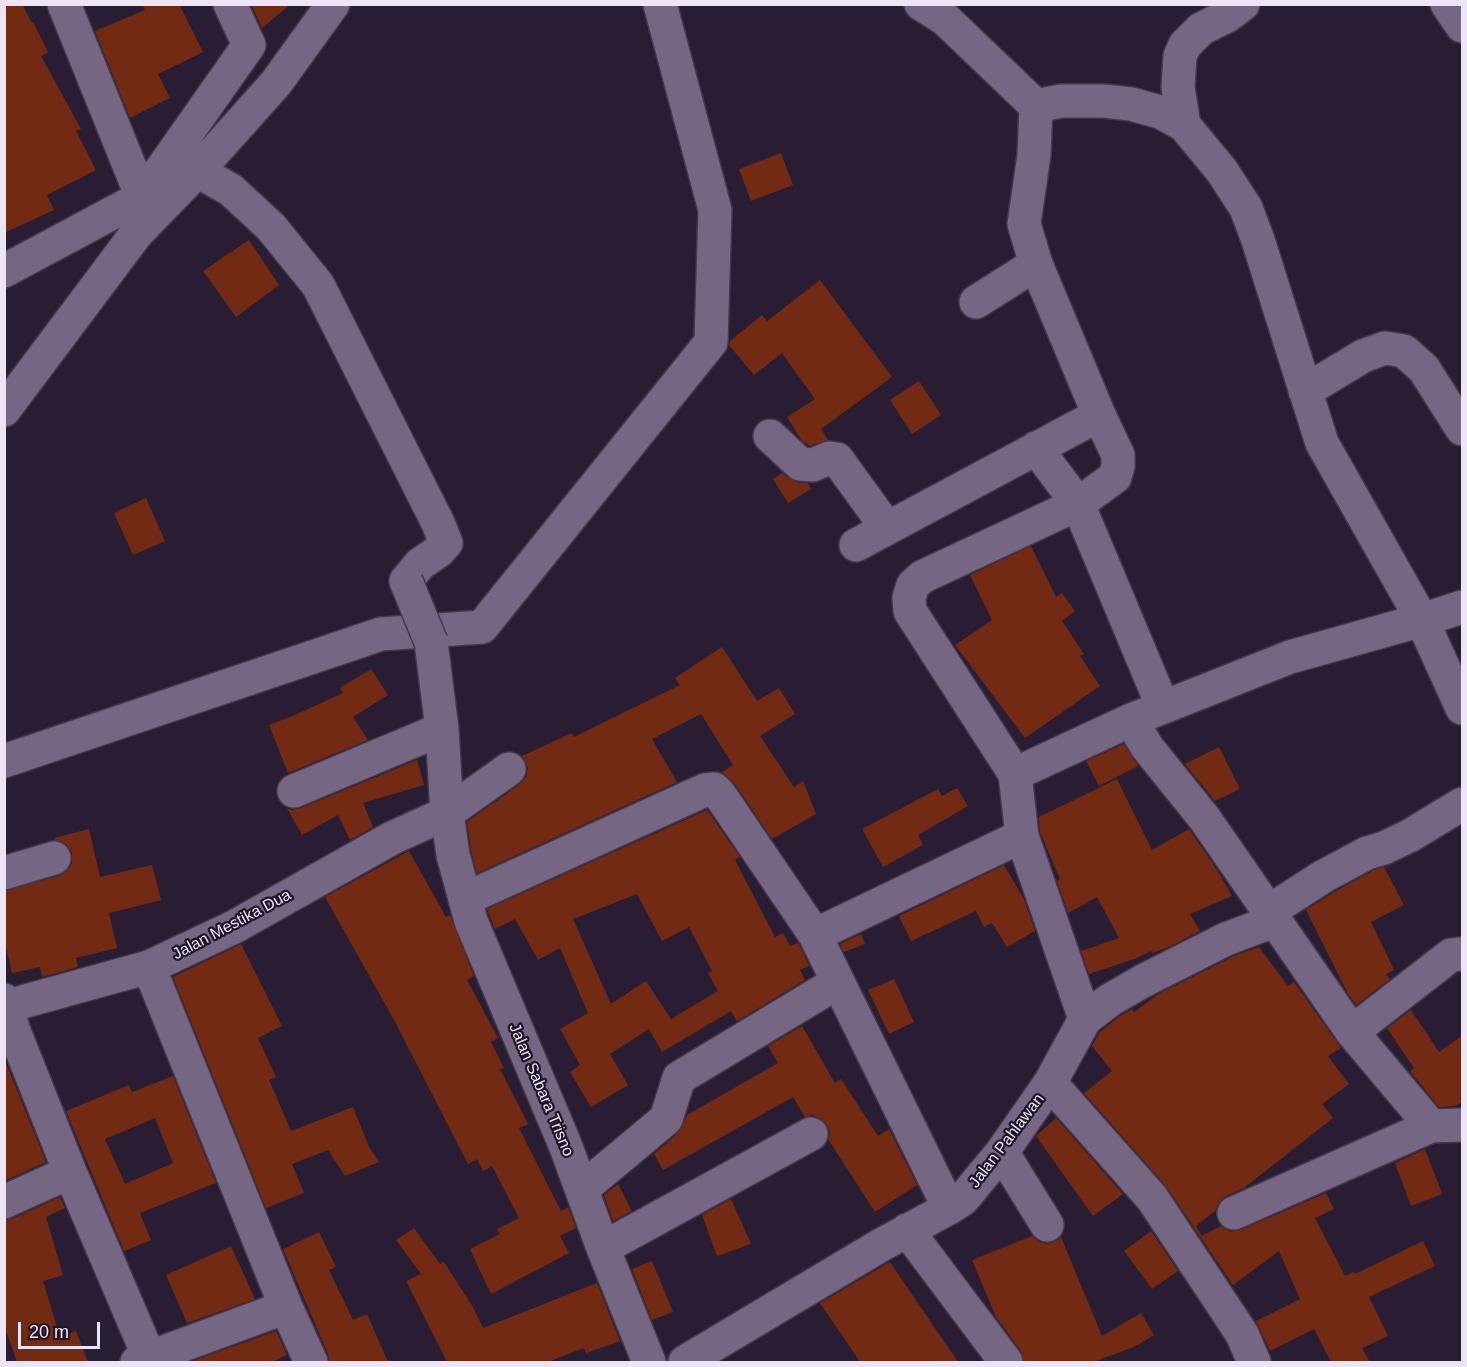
<!DOCTYPE html>
<html>
<head>
<meta charset="utf-8">
<style>
	body { margin:0 }
	#map { position:relative; width:1467px; height:1367px; overflow:hidden; background:#291d34; font-family:Arial,sans-serif }
	canvas { display:block }
	.frame { position:absolute; inset:0; border:6px solid #ede5f5; pointer-events:none }
	.scale { position:absolute; left:18px; top:1322px; width:82px; height:27px; box-sizing:border-box; border:3px solid #ede5f5; border-top:0; padding-left:8px; font-size:18px; line-height:21px; white-space:nowrap; color:#ede5f5; -webkit-text-stroke:4px #1f132a; paint-order:stroke }
</style>
</head>
<body>
<div id="map">
<canvas width="1467" height="1367"></canvas>
<div class="frame"></div>
<div class="scale">20 m</div>
</div>
<script>
const c = document.querySelector('canvas').getContext('2d');
c.lineJoin = 'round';
function fillPath(path, color) { c.fillStyle = color; c.fill(path, 'evenodd'); }
const toPath = rows => new Path2D(rows.map(r => 'M' + r).join(''));
function stroke(path, color, width, dash) { c.strokeStyle = color; c.lineWidth = width; c.lineCap = dash ? 'butt' : 'round'; c.setLineDash(dash || []); c.stroke(path); }
function drawText(font, color, halo, rows, align = 'center') {
  c.font = font + ' Arial,sans-serif'; c.lineWidth = 4.5; c.setLineDash([]); c.textBaseline = 'middle'; c.strokeStyle = halo; c.fillStyle = color; for (const [text, x, y, turn = 0] of rows) {
    c.save(); c.translate(x, y); c.rotate((+turn || 0) * Math.PI / 180); c.textAlign = isNaN(turn) ? turn : align; if (halo) c.strokeText(text, 0, 0); c.fillText(text, 0, 0); c.restore();
  }
}
const building = toPath([
	[4,4,22,4,32,23,33,22,48,52,41,56,81,129,76,131,96,170,47,195,54,210,4,233],
	[142,4,179,4,203,52,158,74,170,98,130,118,95,31,145,10],
	[251,4,291,4,262,28],
	[781,153,793,185,751,201,739,169],
	[249,240,279,285,236,317,203,271],
	[820,280,892,377,821,429,828,440,810,446,802,441,787,417,815,399,782,353,754,375,729,345,730,341,762,315,767,321],
	[919,381,941,415,912,434,890,400],
	[782,473,798,483,808,483,811,489,788,503,773,479],
	[146,498,165,541,133,555,114,513],
	[1031,546,1056,597,1062,593,1075,611,1062,621,1084,654,1080,656,1100,686,1025,738,955,645,992,620,970,575],
	[722,647,757,701,779,688,795,714,760,736,794,787,803,781,816,814,772,839,735,784,722,772,733,765,701,714,652,739,677,782,477,873,471,851,467,822,520,784,526,777,528,768,522,756,572,733,574,737,680,685,675,678],
	[371,669,388,695,353,717,368,740,288,773,269,725,295,715,343,693,340,688],
	[1124,744,1138,766,1099,786,1086,761],
	[1219,747,1240,789,1215,801,1185,764],
	[417,760,424,785,363,803,373,827,350,840,338,815,302,835,287,808,292,810,301,808],
	[1117,779,1152,850,1189,829,1217,870,1232,896,1190,914,1200,931,1169,947,1152,953,1151,951,1137,958,1089,974,1081,951,1119,938,1097,897,1068,913,1057,881,1060,879,1040,832,1039,817],
	[957,788,968,806,918,835,923,845,883,867,862,829,938,789,942,796],
	[707,810,740,857,735,860,775,937,783,933,790,946,797,943,799,944,809,966,800,970,805,980,737,1021,731,1011,662,1052,649,1029,610,1054,628,1085,591,1107,570,1072,580,1065,560,1029,588,1013,560,948,538,960,515,919,495,929,487,909],
	[637,894,662,941,689,927,712,971,708,973,718,991,671,1019,646,981,611,1004,573,919],
	[89,829,100,877,152,865,161,900,109,913,117,948,76,958,78,967,42,977,40,967,12,973,4,939,4,891,59,876,67,871,72,863,72,852,66,844,55,840,54,838],
	[409,851,446,917,450,915,474,976,467,980,498,1038,491,1042,504,1068,500,1069,528,1124,519,1128,561,1211,568,1207,576,1228,560,1236,569,1253,491,1294,470,1249,500,1234,497,1229,519,1218,492,1166,483,1171,477,1159,468,1164,394,1020,325,897],
	[1004,865,1024,899,1035,931,1007,947,992,923,984,927,976,911,911,941,899,916],
	[1384,867,1404,905,1371,922,1394,970,1386,974,1390,979,1356,1005,1347,992,1306,910,1334,892,1374,870],
	[861,934,865,944,844,952,840,944],
	[241,944,282,1026,258,1038,276,1077,269,1080,291,1131,353,1107,369,1147,379,1162,345,1176,328,1150,292,1164,304,1193,266,1208,173,977],
	[1259,947,1288,986,1294,982,1341,1048,1328,1056,1349,1084,1322,1104,1333,1118,1244,1188,1226,1196,1219,1202,1216,1210,1196,1226,1202,1236,1221,1226,1231,1232,1241,1230,1326,1193,1334,1209,1315,1218,1345,1276,1354,1272,1355,1274,1423,1241,1435,1266,1369,1297,1388,1336,1362,1348,1370,1362,1331,1362,1314,1329,1270,1351,1256,1321,1300,1299,1279,1251,1233,1285,1166,1186,1084,1093,1112,1071,1092,1046,1100,1032,1120,1016,1132,1009,1134,1012,1160,993,1234,956],
	[894,979,914,1022,889,1034,868,990],
	[1411,1010,1439,1052,1462,1036,1462,1102,1456,1106,1439,1107,1410,1071,1414,1068,1387,1028],
	[802,1026,835,1083,841,1079,878,1136,889,1129,917,1185,875,1212,828,1139,830,1134,827,1125,820,1118,812,1115,805,1117,793,1097,663,1170,654,1154,678,1133,687,1115,778,1063,768,1046],
	[4,1058,46,1162,4,1181],
	[173,1076,216,1183,140,1213,151,1240,124,1251,66,1111,129,1085,132,1092],
	[155,1118,173,1163,125,1184,105,1139],
	[1056,1118,1123,1194,1093,1216,1036,1136],
	[1425,1149,1442,1194,1411,1206,1395,1163],
	[618,1184,632,1211,613,1221,604,1195],
	[60,1197,65,1208,46,1217,63,1275,43,1281,60,1337,76,1331,88,1362,17,1362,4,1325,4,1220,12,1219],
	[731,1199,751,1244,717,1256,702,1215],
	[414,1228,440,1264,444,1262,473,1307,483,1328,597,1283,620,1341,586,1353,584,1348,548,1362,447,1362,406,1281,421,1274,396,1240],
	[1151,1231,1178,1271,1152,1289,1124,1251],
	[319,1232,336,1267,329,1270,353,1320,367,1314,388,1362,330,1362,328,1354,283,1249],
	[1032,1236,1039,1242,1047,1244,1056,1241,1061,1237,1102,1336,1141,1313,1154,1335,1134,1347,1093,1362,1024,1362,1021,1351,996,1317,972,1260],
	[231,1246,255,1299,187,1323,166,1275],
	[652,1261,673,1312,652,1320,632,1269],
	[890,1262,958,1362,860,1362,820,1303],
	[276,1331,287,1355,272,1362,190,1362]
]);
const minor = toPath([
	[921,4,945,19,1036,106,1034,155,1024,224,1036,264,1099,415,1118,455,1118,466,1115,477,1078,504,1163,707],
	[1447,4,1462,26],
	[1036,106,1061,101,1104,101,1131,104,1160,112,1184,125,1222,171,1246,208,1258,240,1322,443,1422,620,1462,708],
	[1184,125,1178,87,1180,56,1185,45,1201,29,1227,16,1243,4],
	[200,168,203,174,231,190,271,227,318,285,438,523,446,543,439,551,420,564,406,581],
	[142,197,249,45,230,4],
	[4,271,142,197,64,4],
	[976,302,1036,264],
	[1305,391,1363,356,1385,348,1404,351,1424,369,1462,429],
	[4,410,136,234,200,168,276,83,333,4],
	[770,436,800,464,813,465,829,458,837,459,887,528],
	[1036,448,1078,504,922,577,913,585,909,598,910,611,1015,774,1022,836,1085,1019],
	[856,545,1099,415],
	[431,642,442,729,447,813,453,855,471,921,566,1147,603,1248,649,1362],
	[1131,720,1147,747,1205,819,1352,1032,1431,1126,1462,1125],
	[4,761,381,634,482,627,711,342,715,210,660,4],
	[1015,774,1131,720,1290,657,1422,620,1462,607],
	[294,791,442,729],
	[4,873,54,858],
	[465,899,705,790,714,789,720,795,815,935,949,1208],
	[1268,912,1324,876,1367,853,1384,848,1411,835,1462,804],
	[815,935,1022,836],
	[149,967,286,1307,311,1362],
	[4,1000,14,1031,70,1172,150,1359],
	[4,1007,149,967,234,927,392,838,447,813,509,769],
	[1352,1032,1451,955,1462,954],
	[1050,1083,1152,1198,1242,1334,1254,1362],
	[1002,1152,1047,1225],
	[582,1189,666,1119,679,1078,838,982],
	[4,1202,70,1172],
	[1234,1213,1431,1126],
	[907,1230,1006,1362],
	[603,1248,811,1134],
	[137,1362,286,1307],
	[685,1362,881,1245,949,1208,963,1199,1002,1152,1050,1083,1085,1019,1110,1000,1141,982,1226,939,1274,921]
]);
const minorBridge = toPath([
	[406,581,431,642]
]);
const streetNames = [
	["Jalan Mestika Dua",232,925,-28],
	["Jalan Sabara Trisno",541,1090,67],
	["Jalan Pahlawan",1007,1141,-53]
];
fillPath(building, '#722b12');
stroke(minor, '#42374b', 36);
stroke(minor, '#756783', 33);
stroke(minorBridge, '#42374b', 36, []);
stroke(minorBridge, '#756783', 33);
drawText('16px', '#ede5f5', '#1f132a', streetNames);
</script>
</body>
</html>
